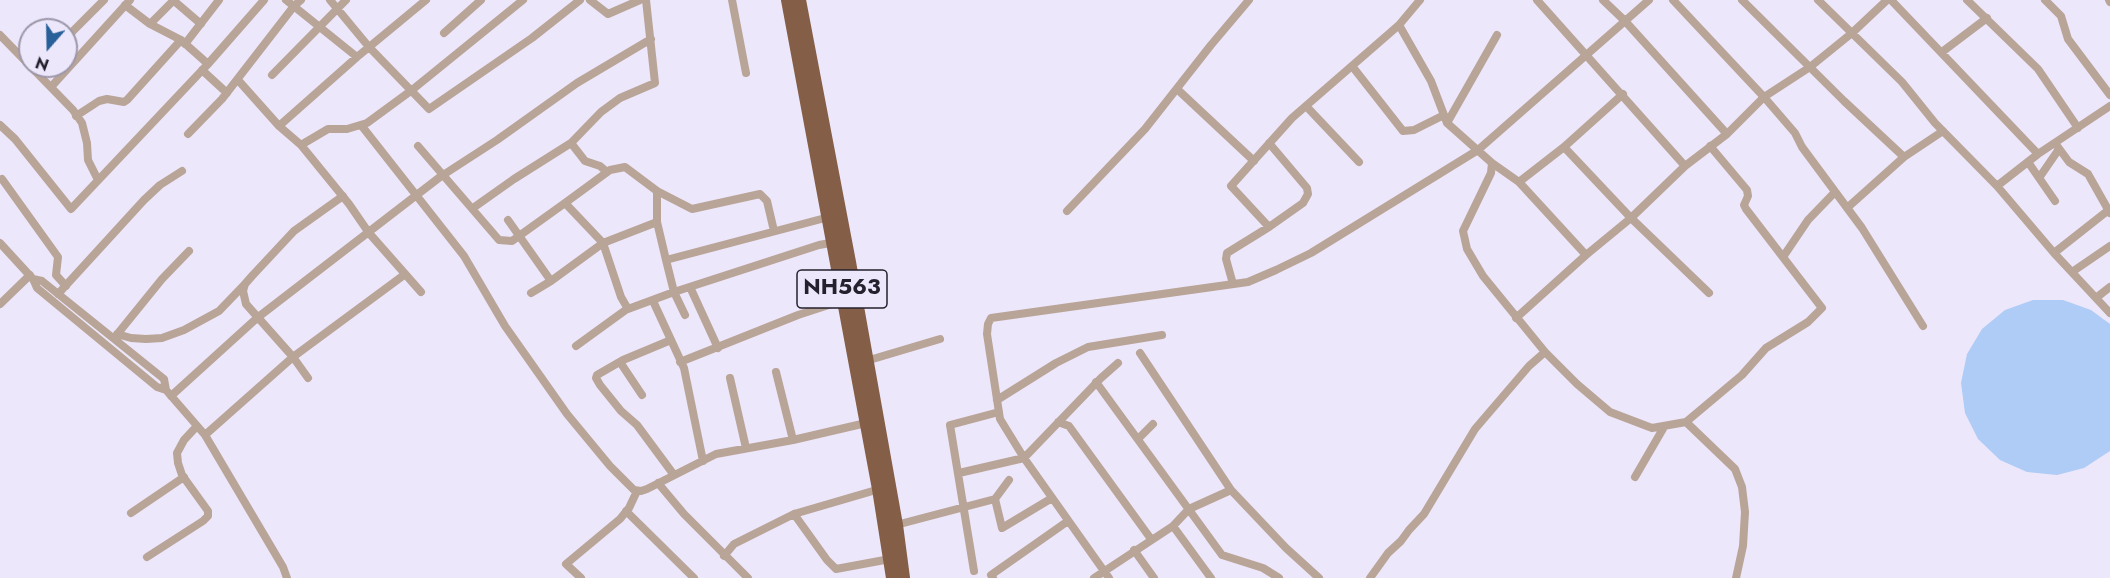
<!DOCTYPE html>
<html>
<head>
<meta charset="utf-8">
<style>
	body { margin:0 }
	#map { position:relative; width:2110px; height:578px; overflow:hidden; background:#ede7fb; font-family:Jost,sans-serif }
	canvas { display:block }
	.north { position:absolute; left:18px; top:18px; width:60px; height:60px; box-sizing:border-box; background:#ede7fb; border:2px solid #9d97a9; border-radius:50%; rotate:200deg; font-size:16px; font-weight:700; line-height:24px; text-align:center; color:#24202d }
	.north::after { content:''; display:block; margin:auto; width:21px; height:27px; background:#286199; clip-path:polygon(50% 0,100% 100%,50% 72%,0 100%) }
</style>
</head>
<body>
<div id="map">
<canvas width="2110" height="578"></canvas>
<div class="north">N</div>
</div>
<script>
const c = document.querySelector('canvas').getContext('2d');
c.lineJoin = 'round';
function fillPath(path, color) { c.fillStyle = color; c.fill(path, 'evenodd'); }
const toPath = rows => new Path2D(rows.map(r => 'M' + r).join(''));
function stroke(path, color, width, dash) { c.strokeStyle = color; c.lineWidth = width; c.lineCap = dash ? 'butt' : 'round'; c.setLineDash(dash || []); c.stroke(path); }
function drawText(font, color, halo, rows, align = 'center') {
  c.font = font + ' Jost,sans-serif'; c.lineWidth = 4.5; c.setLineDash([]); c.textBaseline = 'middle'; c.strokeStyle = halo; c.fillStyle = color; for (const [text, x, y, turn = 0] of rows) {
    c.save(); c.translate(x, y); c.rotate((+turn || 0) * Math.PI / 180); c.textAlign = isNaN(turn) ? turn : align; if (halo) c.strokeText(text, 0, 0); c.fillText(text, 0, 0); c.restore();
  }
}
const water = toPath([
	[2033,300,2063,300,2091,310,2110,324,2110,451,2084,468,2057,475,2027,472,2000,460,1978,439,1965,413,1961,383,1967,354,1982,329,2005,310]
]);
const minor = toPath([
	[173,0,201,24],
	[286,0,357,57],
	[330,0,369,47,429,109,532,38,580,0],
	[590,0,608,14,640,0],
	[732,0,746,73],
	[1537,0,1685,166],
	[1603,0,1625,21,1727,134],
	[1673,0,1764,97,1795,133,1802,147,1862,228,1923,326],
	[1742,0,1844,101,1904,157],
	[1818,0,1902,82,1935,123,1997,186,2054,253,2110,313],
	[1891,0,2038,154,2110,106],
	[1967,0,2038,69,2078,128],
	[2045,0,2061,16,2068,39,2110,95],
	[2109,0,2110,2],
	[125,5,150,24,181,40,208,64],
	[150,24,174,0],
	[1399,25,1431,81,1447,123,1492,163,1491,173,1463,231,1467,249,1483,276,1545,352,1577,384,1610,412,1652,428,1686,422,1742,375,1766,348,1808,322,1822,308,1746,209,1744,205,1748,196,1747,190,1710,146],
	[444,33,481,0],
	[70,34,104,0],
	[0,35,73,110,82,123,87,143,88,160,98,180],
	[185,44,219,0],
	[1942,52,1987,18],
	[1352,66,1403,131,1414,130,1444,115],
	[202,70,227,93],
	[272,75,346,0],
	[238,80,279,126,301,145,349,204,369,233,421,292],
	[51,87,130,0],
	[1177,89,1254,161],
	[1306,106,1359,162],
	[76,116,99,101,107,99,124,102,127,100,181,40],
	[1447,123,1497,35],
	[0,125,15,139,71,209,208,64,264,0],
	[361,125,464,256,505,326,567,414,610,466,634,490,641,491,647,489,716,454,793,440,866,423],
	[279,126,357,57,426,0],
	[188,134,222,99,294,6,301,0],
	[571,143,585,161,600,166,607,172],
	[2055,143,2069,162,2088,174,2110,213],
	[301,145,328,129,347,129,367,123,412,90,523,0],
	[418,146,499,240,512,241,565,203],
	[1564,147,1631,218,1709,293],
	[2028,162,2055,201],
	[1492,163,1519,182,1586,255],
	[2039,178,2059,149],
	[2,179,58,257,56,275,66,286],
	[1519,182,1564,147,1623,94],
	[1997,186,2038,154],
	[657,191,657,222,666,260,674,292,685,315],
	[473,208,514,179,571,143,601,112,620,98,655,83,646,0],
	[1847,208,1904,157,1943,131],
	[1067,211,1145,129,1211,45,1249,0],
	[508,220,551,281],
	[1269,227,1231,186,1292,118,1399,25,1420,0],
	[774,231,767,201,760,194,692,209,657,191,625,167,610,170,565,203,603,243,621,297,628,309,674,292,819,245,836,242],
	[0,243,33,279,37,288,157,387,166,390],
	[2054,253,2110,209],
	[1783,257,1808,220,1835,192],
	[666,260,829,217],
	[2072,272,2110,246],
	[33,279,42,281,164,379,166,390,205,435,283,567,287,578],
	[1233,284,1226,259,1227,253,1269,227,1303,203,1308,194,1307,188,1269,143],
	[690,287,718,348],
	[531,293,551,281,603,243,657,222],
	[58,294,144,200,160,185,182,171],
	[2096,298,2110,287],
	[653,301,684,368,703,461],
	[0,304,30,275],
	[1516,318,1586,255,1631,218,1685,166,1727,134,1764,97,1810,67,1852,33,1887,0],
	[117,334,131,338,146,339,162,338,184,330,219,311,245,284],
	[115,337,162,279,189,251],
	[671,340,623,360,597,375,596,378,600,385,621,411,637,425,674,475],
	[576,346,627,309],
	[1140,353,1231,490,1286,548,1319,578],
	[866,361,940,339],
	[620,362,642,395],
	[680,362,798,315,844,300],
	[776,372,793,440],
	[308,378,293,357,246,304,243,291,245,284,252,276,294,231,343,196],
	[730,378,746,448],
	[1096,382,1222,555,1263,568,1279,578],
	[171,396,257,318,440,177,497,140,577,83,651,39],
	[997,400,1056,363,1088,347,1162,335],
	[1058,422,1069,426,1151,539],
	[1686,422,1735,469,1742,487,1745,512,1743,546,1736,578],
	[205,435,293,357,404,275],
	[1138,439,1153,424],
	[959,473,1024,458,1101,378,1118,363],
	[1635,477,1664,427],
	[658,483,684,514,748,578],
	[995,499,1002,528,1052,498],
	[626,511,694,578],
	[131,513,184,477],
	[794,514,827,560,836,569,890,559],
	[896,525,995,499,1009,480],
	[1173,526,1211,578],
	[1134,550,1154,578],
	[724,556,734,544,794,514,883,488],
	[147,557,203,521,208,516,208,511,182,475,178,463,177,453,184,440,197,426],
	[974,571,950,425,999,412],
	[581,578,566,564,620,519,629,508,637,491],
	[993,578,991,575,1068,521],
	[1094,578,1173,526,1189,509,1231,490],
	[1109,578,1024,458,1000,419,987,334,988,324,991,318,1248,282,1276,270,1311,253,1478,150,1649,0],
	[1370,578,1388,553,1401,541,1409,530,1424,514,1475,429,1529,366,1545,352]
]);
const trunk = toPath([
	[788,0,879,489,893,578],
	[799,0,849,262,896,525,903,578]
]);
const shields = [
	[842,289,90]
];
const shieldNames = [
	["NH563",842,289]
];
fillPath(water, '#aeccf6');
stroke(minor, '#b9a498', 8);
stroke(trunk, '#845e46', 14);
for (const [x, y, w] of shields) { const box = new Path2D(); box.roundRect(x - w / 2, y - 19, w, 38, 4.5); c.fillStyle = '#ede7fb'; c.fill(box); stroke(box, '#24202d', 1.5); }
drawText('bold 22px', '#24202d', null, shieldNames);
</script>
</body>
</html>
